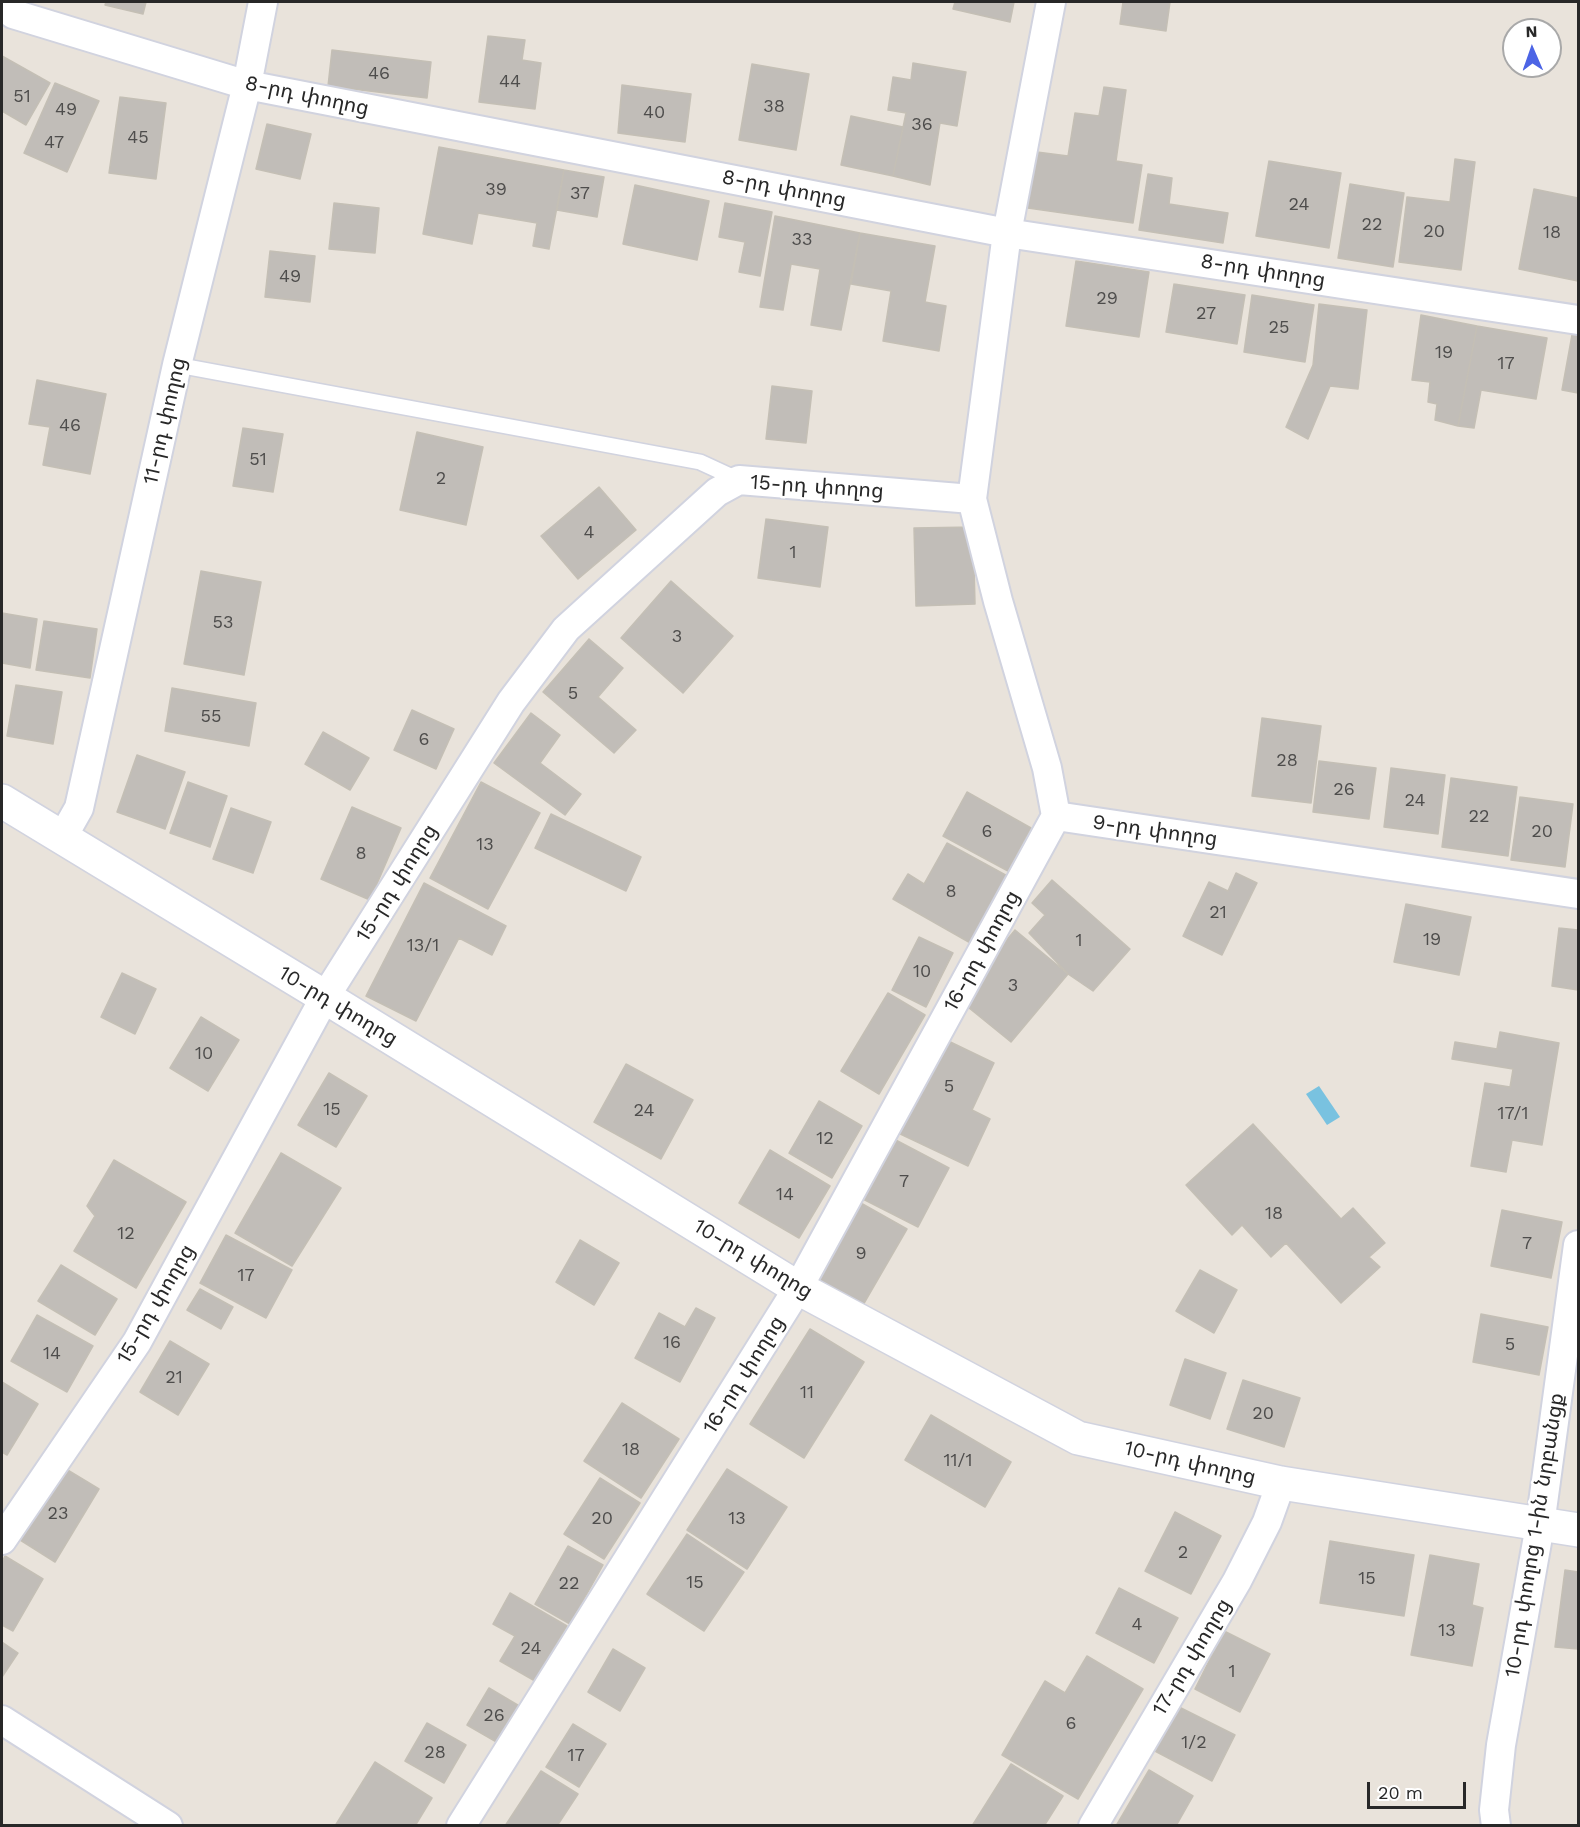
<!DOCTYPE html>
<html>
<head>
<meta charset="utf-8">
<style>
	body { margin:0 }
	#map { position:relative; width:1580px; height:1827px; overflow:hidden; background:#e9e3db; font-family:"Work Sans",sans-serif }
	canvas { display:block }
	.frame { position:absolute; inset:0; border:3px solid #282828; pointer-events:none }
	.north { position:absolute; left:1502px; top:18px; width:60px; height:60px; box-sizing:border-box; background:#fff; border:2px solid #a9a9a9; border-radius:50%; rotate:358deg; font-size:16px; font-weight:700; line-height:24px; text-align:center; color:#282828 }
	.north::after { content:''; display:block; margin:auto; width:21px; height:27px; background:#4c64e5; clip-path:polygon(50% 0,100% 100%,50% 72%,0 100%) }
	.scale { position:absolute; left:1367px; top:1782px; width:99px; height:27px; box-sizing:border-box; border:3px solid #282828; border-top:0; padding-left:8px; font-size:18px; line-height:21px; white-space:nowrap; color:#282828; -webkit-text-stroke:4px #fff; paint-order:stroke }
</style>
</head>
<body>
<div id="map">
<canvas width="1580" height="1827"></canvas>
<div class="frame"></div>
<div class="north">N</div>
<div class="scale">20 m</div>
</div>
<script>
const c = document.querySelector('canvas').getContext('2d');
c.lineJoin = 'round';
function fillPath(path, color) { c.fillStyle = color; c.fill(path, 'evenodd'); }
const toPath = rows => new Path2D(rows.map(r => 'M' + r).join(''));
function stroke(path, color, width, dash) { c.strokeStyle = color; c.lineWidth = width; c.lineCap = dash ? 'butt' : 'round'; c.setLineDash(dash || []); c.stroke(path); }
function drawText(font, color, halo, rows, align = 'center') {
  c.font = font + ' "Work Sans","Noto Sans Armenian",sans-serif'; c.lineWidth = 5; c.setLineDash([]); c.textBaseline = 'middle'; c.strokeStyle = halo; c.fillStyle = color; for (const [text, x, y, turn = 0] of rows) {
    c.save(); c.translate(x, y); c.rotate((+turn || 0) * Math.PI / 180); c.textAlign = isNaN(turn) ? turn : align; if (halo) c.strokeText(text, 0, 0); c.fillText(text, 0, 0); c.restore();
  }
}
const water = toPath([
	[1319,1086,1340,1117,1327,1125,1306,1094]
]);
const building = toPath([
	[106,2,146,2,143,14,105,5,106,2],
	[955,2,1014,2,1010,22,953,9,955,2],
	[1123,2,1170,2,1166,31,1120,24,1123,2],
	[488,36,525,40,522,60,541,63,535,109,479,102,488,36],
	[332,50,431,62,427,98,328,86,332,50],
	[2,56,50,83,26,125,2,111,2,56],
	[913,63,966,72,957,126,940,123,930,185,893,176,906,113,888,110,893,77,911,80,913,63],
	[752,64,809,74,796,150,739,140,752,64],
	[55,83,99,101,67,172,24,153,55,83],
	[622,85,691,94,685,142,618,133,622,85],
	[1104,87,1126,90,1116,161,1142,165,1133,223,1021,207,1029,151,1068,156,1075,113,1099,116,1104,87],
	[120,97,166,103,156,179,109,173,120,97],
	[851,116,903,127,893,176,841,165,851,116],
	[267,124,311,134,300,179,256,169,267,124],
	[439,147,564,170,549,249,533,246,537,223,478,213,472,244,423,234,439,147],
	[1455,159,1475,162,1461,270,1399,262,1407,197,1450,202,1455,159],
	[1269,161,1341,173,1329,248,1256,236,1269,161],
	[564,170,604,177,597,217,557,210,564,170],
	[1148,174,1172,178,1169,204,1228,213,1223,243,1139,230,1148,174],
	[1350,184,1404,193,1393,267,1338,258,1350,184],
	[635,185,709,201,697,260,623,244,635,185],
	[1534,189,1578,198,1578,281,1519,269,1534,189],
	[334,203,379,208,375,253,329,249,334,203],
	[725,203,772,212,760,276,739,272,745,242,719,237,725,203],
	[775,216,860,233,841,330,811,325,820,269,791,264,783,310,760,307,775,216],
	[860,233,935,246,925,302,946,306,939,351,883,341,891,291,851,284,860,233],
	[270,251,315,256,310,302,265,297,270,251],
	[1076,261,1149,272,1139,337,1066,326,1076,261],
	[1174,284,1245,295,1237,344,1166,332,1174,284],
	[1252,295,1314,305,1305,362,1244,352,1252,295],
	[1319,304,1367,310,1358,389,1330,386,1308,439,1286,427,1313,365,1319,304],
	[1421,315,1477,326,1458,426,1435,420,1437,404,1428,402,1430,382,1412,380,1421,315],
	[1477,326,1547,338,1536,399,1481,390,1474,428,1458,426,1477,326],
	[1572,335,1578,336,1578,393,1562,390,1572,335],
	[37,380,106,394,90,474,43,465,50,427,29,424,37,380],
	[772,386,812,391,806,443,766,439,772,386],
	[243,428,283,434,273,492,233,486,243,428],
	[417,432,483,447,466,525,400,510,417,432],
	[599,487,636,530,578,579,541,536,599,487],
	[766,519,828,527,820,587,758,578,766,519],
	[973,527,975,604,916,606,914,528,973,527],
	[201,571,261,582,244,675,184,664,201,571],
	[671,581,733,636,683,693,621,638,671,581],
	[2,613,37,619,30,668,2,663,2,613],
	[44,621,97,629,90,678,36,670,44,621],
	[589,639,623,668,598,697,636,730,614,753,543,692,589,639],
	[16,685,62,692,53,744,7,736,16,685],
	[172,688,256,703,249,746,165,731,172,688],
	[412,710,454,729,436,769,394,750,412,710],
	[531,713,560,735,540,763,581,794,565,815,494,763,531,713],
	[1262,718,1321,726,1311,803,1252,796,1262,718],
	[323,732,369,758,350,790,305,764,323,732],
	[137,755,185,772,165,829,117,812,137,755],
	[1319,761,1376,768,1369,819,1313,812,1319,761],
	[1391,768,1445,775,1438,834,1384,827,1391,768],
	[1451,778,1517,787,1508,856,1442,847,1451,778],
	[188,782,227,796,210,847,170,833,188,782],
	[481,782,540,813,488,909,430,878,481,782],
	[967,792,1031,828,1008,871,943,836,967,792],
	[1520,797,1573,804,1565,867,1511,860,1520,797],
	[352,807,401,828,370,900,321,879,352,807],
	[231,808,271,822,253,873,213,859,231,808],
	[551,814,641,857,626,891,535,848,551,814],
	[947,843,1011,878,974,945,893,899,908,874,924,884,947,843],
	[1236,873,1257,883,1222,955,1183,936,1209,882,1228,891,1236,873],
	[1052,880,1130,949,1093,991,1068,974,1029,933,1045,915,1032,903,1052,880],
	[424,883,506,926,492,955,459,938,416,1021,366,996,424,883],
	[1406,904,1471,917,1459,975,1394,962,1406,904],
	[1559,928,1578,930,1578,990,1552,986,1559,928],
	[1015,930,1068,974,1011,1042,958,999,1015,930],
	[919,937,953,953,926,1007,892,990,919,937],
	[122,973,156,989,135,1034,101,1017,122,973],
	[888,993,925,1015,879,1094,841,1071,888,993],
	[201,1017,239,1040,208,1091,170,1068,201,1017],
	[1500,1032,1559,1043,1542,1145,1512,1140,1506,1172,1471,1166,1485,1083,1510,1087,1513,1069,1452,1059,1455,1042,1497,1049,1500,1032],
	[940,1037,994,1063,972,1110,990,1119,968,1166,894,1131,940,1037],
	[626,1064,693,1100,661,1159,594,1122,626,1064],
	[329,1073,367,1096,336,1147,298,1125,329,1073],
	[819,1101,862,1126,832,1178,789,1153,819,1101],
	[1253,1124,1341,1219,1353,1208,1385,1243,1369,1257,1380,1267,1341,1303,1286,1243,1271,1257,1242,1225,1232,1235,1186,1185,1253,1124],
	[890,1137,949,1168,918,1227,859,1197,890,1137],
	[770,1150,830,1186,799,1238,739,1203,770,1150],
	[281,1153,341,1188,292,1266,235,1233,281,1153],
	[114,1160,186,1202,136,1288,74,1251,95,1216,87,1206,114,1160],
	[859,1202,907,1229,863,1305,815,1278,859,1202],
	[1502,1210,1562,1222,1551,1278,1491,1266,1502,1210],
	[226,1235,292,1270,266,1318,200,1283,226,1235],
	[580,1240,619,1263,594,1305,556,1282,580,1240],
	[61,1265,117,1299,95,1335,38,1301,61,1265],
	[1200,1270,1237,1290,1214,1333,1176,1311,1200,1270],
	[200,1289,233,1307,221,1329,187,1310,200,1289],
	[696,1308,715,1318,680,1382,635,1358,659,1313,685,1327,696,1308],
	[1481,1314,1548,1327,1539,1375,1473,1362,1481,1314],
	[37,1315,93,1346,67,1392,11,1361,37,1315],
	[810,1329,864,1362,804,1458,750,1424,810,1329],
	[170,1341,209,1364,178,1415,140,1392,170,1341],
	[1185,1359,1226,1373,1210,1419,1170,1405,1185,1359],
	[1243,1380,1300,1398,1284,1447,1227,1429,1243,1380],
	[2,1382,38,1404,7,1455,2,1452,2,1382],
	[622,1403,679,1439,641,1498,584,1461,622,1403],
	[931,1415,1011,1462,985,1507,905,1460,931,1415],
	[61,1466,99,1489,55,1562,17,1538,61,1466],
	[727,1469,787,1507,747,1569,687,1530,727,1469],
	[600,1478,640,1503,604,1559,564,1534,600,1478],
	[1175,1512,1221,1536,1191,1594,1145,1571,1175,1512],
	[687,1534,744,1572,704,1631,647,1594,687,1534],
	[1330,1541,1414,1555,1404,1616,1320,1603,1330,1541],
	[568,1546,603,1565,570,1624,535,1604,568,1546],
	[1430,1555,1479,1564,1472,1605,1483,1608,1472,1666,1411,1655,1430,1555],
	[5,1556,43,1579,13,1631,2,1625,2,1562,5,1556],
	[1565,1570,1578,1572,1578,1649,1555,1647,1565,1570],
	[1119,1588,1178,1618,1154,1663,1096,1633,1119,1588],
	[510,1593,567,1626,535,1681,500,1661,515,1636,493,1624,510,1593],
	[1224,1631,1270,1654,1240,1712,1195,1689,1224,1631],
	[2,1642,18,1653,2,1677,2,1642],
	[613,1649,645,1668,620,1711,588,1692,613,1649],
	[1087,1656,1143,1689,1078,1799,1002,1755,1045,1681,1065,1693,1087,1656],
	[489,1688,521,1707,500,1744,467,1725,489,1688],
	[1177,1706,1235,1735,1212,1781,1153,1750,1177,1706],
	[427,1723,466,1745,444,1783,405,1761,427,1723],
	[573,1724,606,1744,579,1787,546,1767,573,1724],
	[375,1762,432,1798,415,1826,335,1826,375,1762],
	[1011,1764,1063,1796,1044,1826,972,1826,1011,1764],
	[1149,1770,1193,1796,1176,1826,1116,1826,1149,1770],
	[541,1771,578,1794,557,1826,505,1826,541,1771]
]);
const service = toPath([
	[177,365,700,462,739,480]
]);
const minor = toPath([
	[1051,2,1007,233,972,499,998,601,1047,768,1056,816,1578,894],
	[2,6,13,14,247,85,1007,233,1578,320],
	[62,838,79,808,177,365,247,85,263,2],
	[2,1540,137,1342,325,997,511,702,566,629,717,492,739,480,972,499],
	[2,1720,168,1826],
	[461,1826,798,1288,1056,816],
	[1093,1826,1237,1581,1267,1522,1281,1483],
	[1496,1826,1494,1810,1501,1745,1540,1525,1578,1245]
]);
const tertiary = toPath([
	[2,801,325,997,798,1288,1078,1438,1281,1483,1578,1530]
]);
const numberNames = [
	["46",379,74],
	["44",510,82],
	["51",22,97],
	["38",774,107],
	["49",66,110],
	["40",654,113],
	["36",922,125],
	["45",138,138],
	["47",54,143],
	["39",496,190],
	["37",580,194],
	["24",1299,205],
	["22",1372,225],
	["20",1434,232],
	["18",1552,233],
	["33",802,240],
	["49",290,277],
	["29",1107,299],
	["27",1206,314],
	["25",1279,328],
	["19",1444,353],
	["17",1506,364],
	["46",70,426],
	["51",258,460],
	["2",441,479],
	["4",589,533],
	["1",793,553],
	["53",223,623],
	["3",677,637],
	["5",573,694],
	["55",211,717],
	["6",424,740],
	["28",1287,761],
	["26",1344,790],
	["24",1415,801],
	["22",1479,817],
	["6",987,832],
	["20",1542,832],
	["13",485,845],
	["8",361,854],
	["8",951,892],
	["21",1218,913],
	["19",1432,940],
	["1",1079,941],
	["13/1",423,946],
	["10",922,972],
	["3",1013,986],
	["10",204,1054],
	["5",949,1087],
	["15",332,1110],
	["24",644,1111],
	["17/1",1513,1114],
	["12",825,1139],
	["7",904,1182],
	["14",785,1195],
	["18",1274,1214],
	["12",126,1234],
	["7",1527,1244],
	["9",861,1254],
	["17",246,1276],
	["16",672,1343],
	["5",1510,1345],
	["14",52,1354],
	["21",174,1378],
	["11",807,1393],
	["20",1263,1414],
	["18",631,1450],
	["11/1",958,1461],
	["23",58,1514],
	["20",602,1519],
	["13",737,1519],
	["2",1183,1553],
	["15",1367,1579],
	["15",695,1583],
	["22",569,1584],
	["4",1137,1625],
	["13",1447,1631],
	["24",531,1649],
	["1",1232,1672],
	["26",494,1716],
	["6",1071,1724],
	["1/2",1194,1743],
	["28",435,1753],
	["17",576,1756]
];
const streetNames = [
	["8-րդ փողոց",307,96,12],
	["8-րդ փողոց",784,189,11],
	["8-րդ փողոց",1263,271,9],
	["11-րդ փողոց",165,421,-77],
	["15-րդ փողոց",817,487,4],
	["9-րդ փողոց",1155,831,8],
	["15-րդ փողոց",397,883,-58],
	["16-րդ փողոց",982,951,-61],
	["10-րդ փողոց",338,1006,31],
	["10-րդ փողոց",753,1259,31],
	["15-րդ փողոց",156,1304,-60],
	["16-րդ փողոց",744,1375,-58],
	["10-րդ փողոց",1190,1463,13],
	["10-րդ փողոց 1-ին նրբանցք",1535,1535,-81],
	["17-րդ փողոց",1192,1657,-59]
];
fillPath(water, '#79c2e0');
fillPath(building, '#c1bdb8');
stroke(building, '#c4bfb5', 1.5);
stroke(service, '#d1d3df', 18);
stroke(minor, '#d1d3df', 32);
stroke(tertiary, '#d1d3df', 36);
stroke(service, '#fff', 15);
stroke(minor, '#fff', 28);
stroke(tertiary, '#fff', 33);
drawText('18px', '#4e4d4c', null, numberNames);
drawText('21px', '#282828', '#fff', streetNames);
</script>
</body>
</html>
